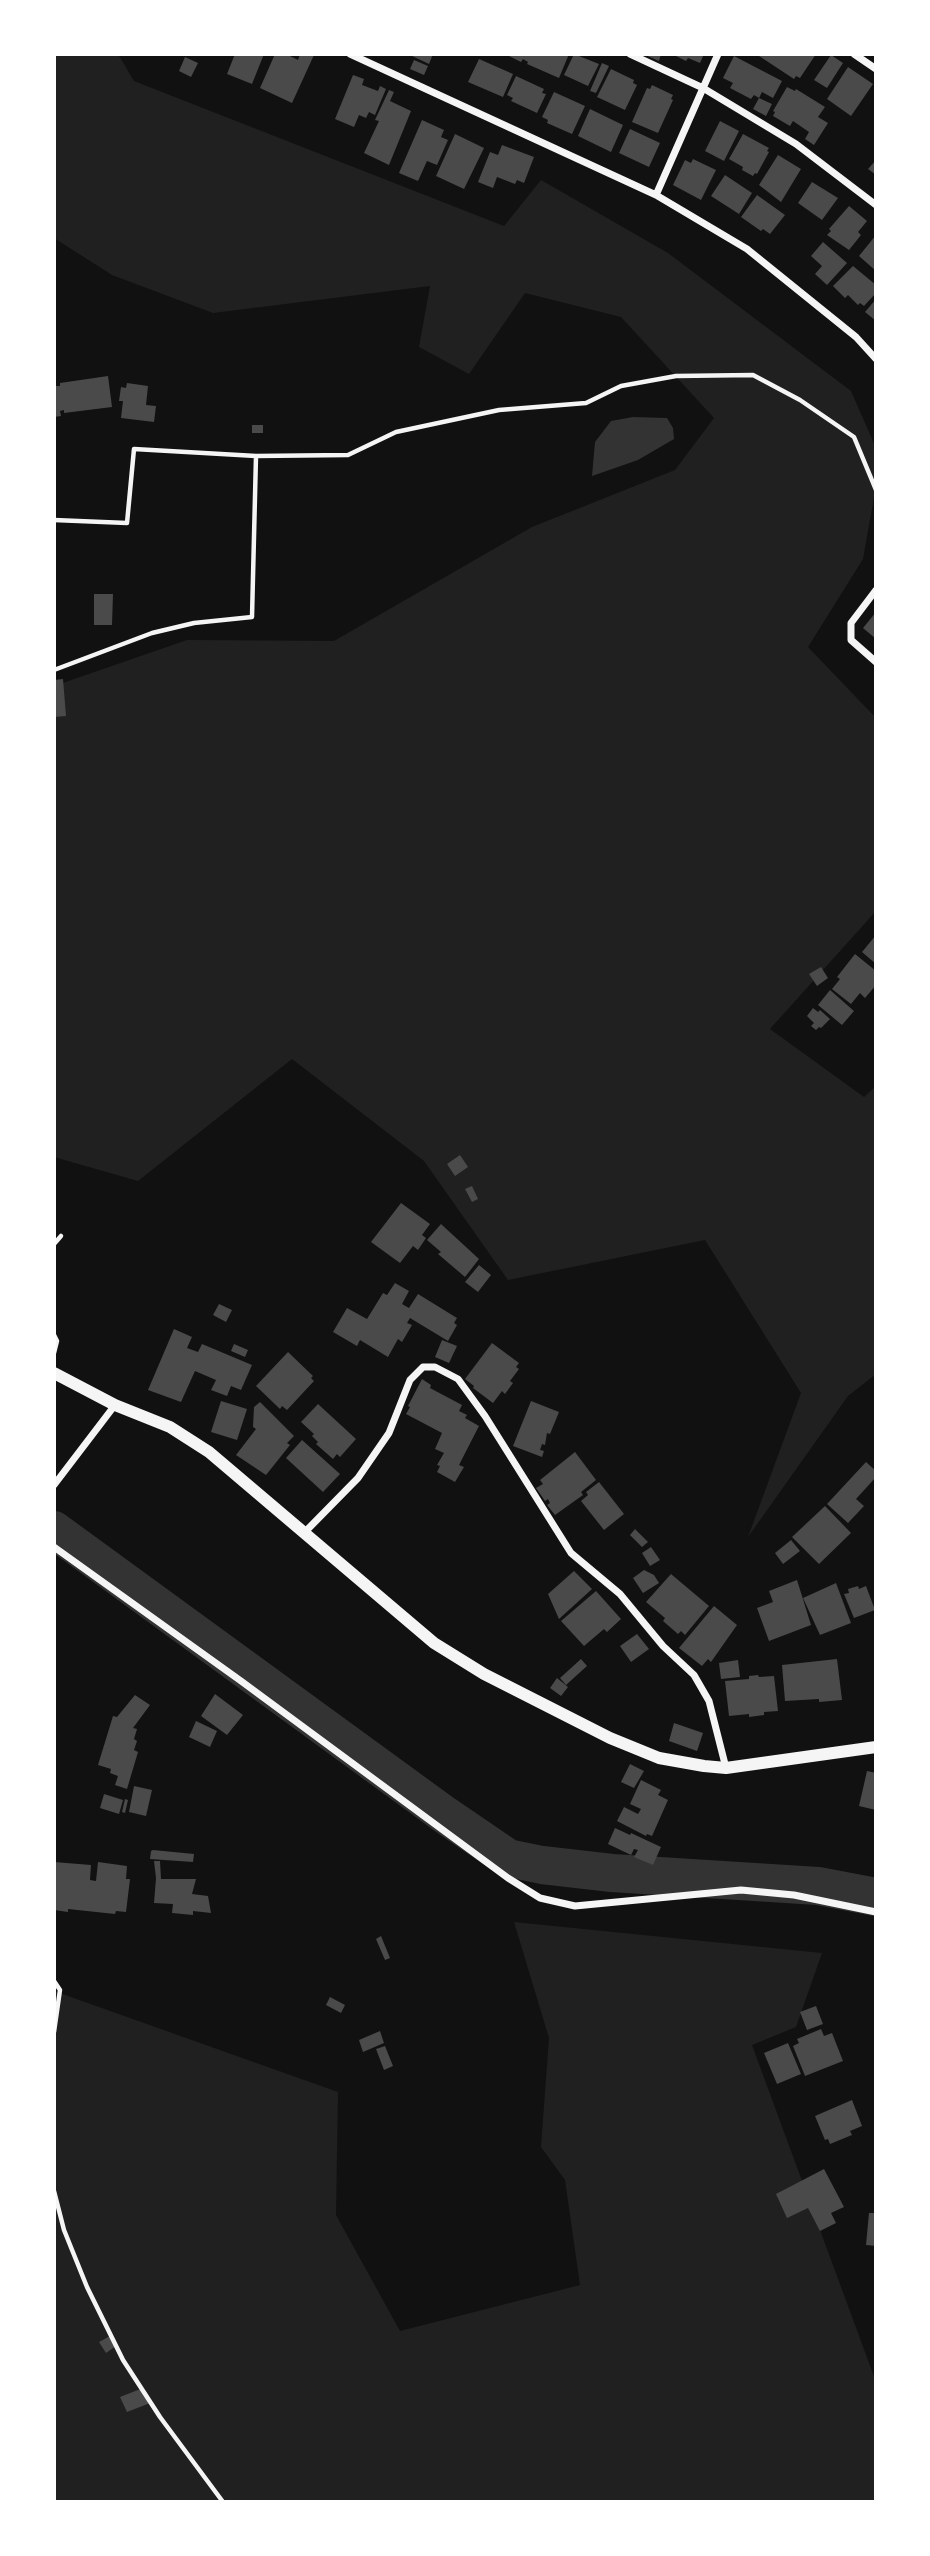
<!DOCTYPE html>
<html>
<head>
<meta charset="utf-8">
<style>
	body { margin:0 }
	#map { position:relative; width:930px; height:2556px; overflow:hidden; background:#111; font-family:"Source Serif 4",serif }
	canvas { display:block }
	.frame { position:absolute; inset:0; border:56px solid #fff; pointer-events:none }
</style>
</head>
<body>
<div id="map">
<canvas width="930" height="2556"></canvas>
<div class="frame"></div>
</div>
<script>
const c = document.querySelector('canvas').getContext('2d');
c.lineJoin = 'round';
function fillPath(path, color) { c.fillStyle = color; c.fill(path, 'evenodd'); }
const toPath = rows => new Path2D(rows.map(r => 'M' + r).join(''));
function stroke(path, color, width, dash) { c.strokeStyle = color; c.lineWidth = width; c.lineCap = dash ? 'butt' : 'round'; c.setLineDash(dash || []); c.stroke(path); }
const green = toPath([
	[54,54,118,54,134,81,504,226,541,180,668,253,851,391,876,448,876,486,863,559,808,647,876,718,876,911,770,1029,864,1097,876,1086,876,1374,848,1396,748,1537,801,1393,705,1240,508,1280,424,1161,292,1059,138,1181,54,1157,54,686,187,640,334,641,532,527,675,470,714,418,621,317,525,293,469,374,419,347,430,286,213,313,112,275,54,238],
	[514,1922,822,1953,796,2027,752,2045,876,2382,876,2502,54,2502,54,1991,338,2092,336,2215,400,2331,580,2285,565,2180,541,2147,549,2038]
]);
const water = toPath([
	[633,417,667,418,673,428,674,439,638,460,592,476,595,442,611,421]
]);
const river = toPath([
	[54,1530,445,1815,508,1858,542,1865,612,1873,818,1886,876,1897]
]);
const building = toPath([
	[235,54,264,54,252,84,227,74],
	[275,54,291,54,290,56,298,60,300,54,314,55,292,103,260,88],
	[408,54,433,54,429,64],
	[505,54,569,54,559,78,527,64,528,62,523,59,521,62],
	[574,54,599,64,588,86,564,75],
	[643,54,661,54,659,61],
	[672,54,704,54,700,63,688,58,686,61],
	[756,54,816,54,800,78,796,76,794,79],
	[831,55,843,63,827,88,814,80],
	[734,56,782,81,773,98,762,92,759,98,754,95,751,99,730,88,733,83,723,78],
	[185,57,198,63,191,77,179,71],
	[479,59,513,74,503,97,468,82],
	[414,60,428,66,424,75,410,69],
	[602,63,609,66,596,93,590,91],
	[848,67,873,84,851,116,827,99],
	[611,69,634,80,633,83,637,85,625,110,597,97],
	[353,75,364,79,362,85,378,91,380,86,386,89,375,115,369,112,366,118,359,115,354,127,335,119],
	[516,76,544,89,542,93,546,94,537,113,511,101,513,98,507,95],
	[652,85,673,95,671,99,673,100,658,133,632,122,647,88,650,89],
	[787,87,795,91,796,89,825,107,818,117,828,123,814,145,805,139,809,132,793,121,790,126,773,116,775,112,773,111],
	[389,90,394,92,390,101,411,111,389,165,364,153,379,121,375,120],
	[554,92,585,106,572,134,547,123,548,120,542,117],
	[759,98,772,104,766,116,753,109],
	[590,109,623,125,611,152,578,136],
	[422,120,444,130,441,137,448,140,437,165,427,161,418,181,399,173],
	[720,121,739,131,724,161,705,151],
	[630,129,660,143,649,167,619,153],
	[455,134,484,148,464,189,436,176],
	[743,134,769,148,767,151,769,152,757,174,755,173,753,176,742,170,743,167,729,159],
	[502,145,534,157,524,183,517,180,515,184,497,177,493,188,478,182,490,152,498,155],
	[778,155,801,169,781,202,759,185],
	[693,159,716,170,701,200,673,185,685,160,691,163],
	[876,160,876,175,868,169],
	[725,175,752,193,739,214,711,196],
	[812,182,838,198,822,220,798,203],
	[757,195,785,215,770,234,763,229,761,231,741,217],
	[849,206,867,221,858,232,861,235,849,250,827,235,831,231,829,229],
	[876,235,876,271,859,256],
	[823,242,847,263,827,285,815,274,822,266,811,256],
	[853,266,876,285,876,293,864,306,860,303,858,305,848,295,845,298,833,286],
	[876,299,876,321,865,312],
	[108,376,112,407,64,413,64,410,60,411,61,416,54,417,54,386,60,386,60,383],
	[127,383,148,386,146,405,156,406,154,422,121,418,123,401,119,401,121,387,126,388],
	[252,425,263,425,263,433,252,433],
	[94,594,113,594,112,625,94,625],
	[876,612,876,639,863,628],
	[63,679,66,716,54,717,54,680],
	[876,935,876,964,862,952],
	[855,954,876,971,876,985,865,998,860,993,851,1004,832,989,840,979,837,977],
	[821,967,828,978,817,986,809,974],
	[830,990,854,1011,842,1025,818,1005],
	[813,1008,818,1012,820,1010,830,1019,821,1028,819,1027,816,1030,811,1026,814,1023,807,1016],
	[460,1155,468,1167,455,1176,447,1164],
	[472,1186,478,1199,472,1202,465,1189],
	[401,1203,430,1224,422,1235,426,1238,418,1250,413,1246,400,1263,371,1242],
	[441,1224,479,1259,465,1277,438,1254,441,1252,427,1240],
	[479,1265,491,1275,478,1292,465,1282],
	[395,1283,409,1291,402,1304,409,1308,418,1294,457,1318,454,1323,457,1325,448,1341,410,1318,407,1323,412,1325,402,1342,398,1339,388,1357,360,1340,357,1346,333,1332,347,1308,367,1319,383,1293,387,1295],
	[219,1304,232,1310,226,1322,213,1315],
	[174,1329,192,1337,187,1348,198,1352,202,1344,252,1365,241,1390,231,1386,227,1396,211,1390,216,1380,195,1371,181,1402,148,1390],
	[442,1340,457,1346,449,1363,435,1357],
	[492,1343,519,1363,516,1367,519,1369,510,1381,513,1383,505,1394,502,1391,493,1403,473,1388,474,1386,465,1379],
	[234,1344,248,1350,245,1357,231,1351],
	[288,1352,313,1376,311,1378,314,1381,287,1410,282,1406,280,1409,256,1386],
	[422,1379,431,1385,430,1388,462,1405,459,1411,467,1415,465,1418,479,1426,459,1465,464,1467,455,1482,437,1472,440,1466,437,1465,444,1453,435,1449,442,1433,406,1414,410,1407,408,1406],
	[221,1401,247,1409,237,1440,211,1432],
	[531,1401,559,1412,550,1434,547,1433,545,1445,542,1444,540,1450,544,1451,542,1457,513,1446],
	[260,1402,294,1436,287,1443,290,1445,266,1475,236,1455,256,1429,253,1427,254,1407],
	[318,1404,356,1439,340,1457,337,1454,333,1459,316,1444,318,1442,312,1436,314,1434,301,1422],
	[302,1440,340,1474,323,1492,286,1458],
	[575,1452,596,1480,581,1492,583,1495,555,1515,547,1505,550,1503,548,1499,545,1501,536,1488,543,1484,540,1480],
	[866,1462,876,1471,876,1477,856,1499,864,1506,848,1523,827,1504],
	[599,1482,624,1514,604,1530,581,1501,588,1495,586,1492],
	[825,1506,851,1533,819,1564,792,1537],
	[635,1529,648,1542,642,1547,630,1535],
	[791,1540,800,1551,783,1564,775,1553],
	[651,1547,660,1560,650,1566,642,1553],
	[644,1570,654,1575,659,1583,643,1593,633,1578],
	[574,1571,592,1589,559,1619,548,1594],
	[671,1574,709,1606,685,1635,681,1631,678,1634,663,1621,665,1618,646,1602],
	[797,1580,811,1625,769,1641,757,1608,773,1602,769,1591],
	[836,1583,851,1623,820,1635,803,1598],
	[858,1586,859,1589,866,1586,875,1610,854,1618,844,1594,849,1593,848,1589],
	[596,1591,621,1619,607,1632,604,1629,584,1646,561,1621],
	[714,1606,737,1625,711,1662,708,1659,702,1666,679,1648],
	[637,1634,649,1649,631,1662,620,1646],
	[581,1659,587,1666,566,1685,560,1678],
	[837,1659,842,1700,819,1702,819,1699,785,1701,782,1665],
	[738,1660,740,1677,721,1679,719,1663],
	[758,1675,759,1677,774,1676,778,1711,764,1712,764,1715,749,1717,749,1714,729,1716,725,1681,749,1679,749,1676],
	[557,1678,568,1687,561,1696,550,1688],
	[215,1694,243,1715,227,1735,201,1716],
	[135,1695,150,1705,133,1728,137,1729,134,1739,137,1741,134,1750,138,1752,127,1789,115,1785,118,1776,110,1773,111,1769,98,1765,113,1716,117,1717],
	[196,1721,217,1731,210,1747,189,1737],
	[674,1723,703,1733,697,1751,669,1741],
	[630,1764,644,1771,634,1788,621,1782],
	[867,1771,876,1773,876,1810,859,1806],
	[641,1780,661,1790,658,1795,668,1800,652,1836,647,1834,646,1836,617,1821,624,1807,638,1814,641,1809,630,1804],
	[134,1786,152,1790,146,1816,129,1812],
	[104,1794,123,1800,119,1814,100,1808],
	[125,1799,128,1800,125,1813,122,1812],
	[615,1828,630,1835,631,1833,661,1847,653,1865,634,1857,638,1850,634,1849,631,1855,608,1844],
	[153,1850,194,1854,193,1862,150,1859,151,1851],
	[154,1861,160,1861,161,1879,196,1879,192,1894,208,1896,211,1913,193,1911,193,1915,172,1913,173,1904,154,1903,156,1878],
	[54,1862,91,1865,90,1880,96,1881,98,1862,127,1866,126,1879,130,1879,126,1912,116,1911,115,1914,68,1909,68,1912,54,1910],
	[381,1936,390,1958,385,1960,376,1939],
	[330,1997,345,2005,341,2013,326,2005],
	[816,2006,823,2024,807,2030,800,2012],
	[821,2029,824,2036,832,2033,843,2061,805,2076,793,2046,799,2043,797,2039],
	[380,2031,384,2043,363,2052,359,2040],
	[788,2043,801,2074,777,2084,764,2053],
	[385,2046,393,2066,384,2070,376,2049],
	[852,2100,862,2126,850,2131,852,2135,830,2144,828,2139,825,2140,815,2116],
	[824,2169,844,2207,831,2213,836,2223,820,2231,808,2208,787,2218,776,2194],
	[869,2213,876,2213,876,2246,866,2245],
	[110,2336,116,2346,106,2353,99,2342],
	[143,2388,150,2403,127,2412,120,2397]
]);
const service = toPath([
	[54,520,127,523,134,449,256,456,348,455,396,432,499,410,586,403,621,386,676,376,753,375,800,400,854,437,876,490],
	[54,670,152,633,194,623,252,617,256,456],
	[54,1244,61,1236],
	[54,1335,57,1341,54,1353],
	[54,1981,60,1990,54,2032],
	[54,2191,64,2230,87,2287,123,2360,160,2417,223,2502]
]);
const minor = toPath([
	[350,54,656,195,747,249,856,337,876,359],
	[630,54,703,88,796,144,876,205],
	[854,54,876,69],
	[656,195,718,54],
	[876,590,851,623,851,640,876,662],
	[54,1485,115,1405],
	[304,1533,358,1478,389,1433,410,1380,423,1367,435,1367,458,1379,485,1416,571,1553,620,1594,663,1646,694,1675,709,1701,726,1768],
	[54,1547,241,1681,508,1878,540,1898,575,1906,741,1890,794,1895,876,1912]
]);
const tertiary = toPath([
	[54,1373,115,1405,170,1427,209,1452,434,1643,484,1674,610,1738,659,1758,704,1766,726,1768,876,1747]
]);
fillPath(green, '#202020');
fillPath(water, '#333');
stroke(river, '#333', 38);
fillPath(building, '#4a4a4a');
stroke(service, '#f5f5f5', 4.5);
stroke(minor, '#f5f5f5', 7);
stroke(tertiary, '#f5f5f5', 12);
</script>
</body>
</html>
